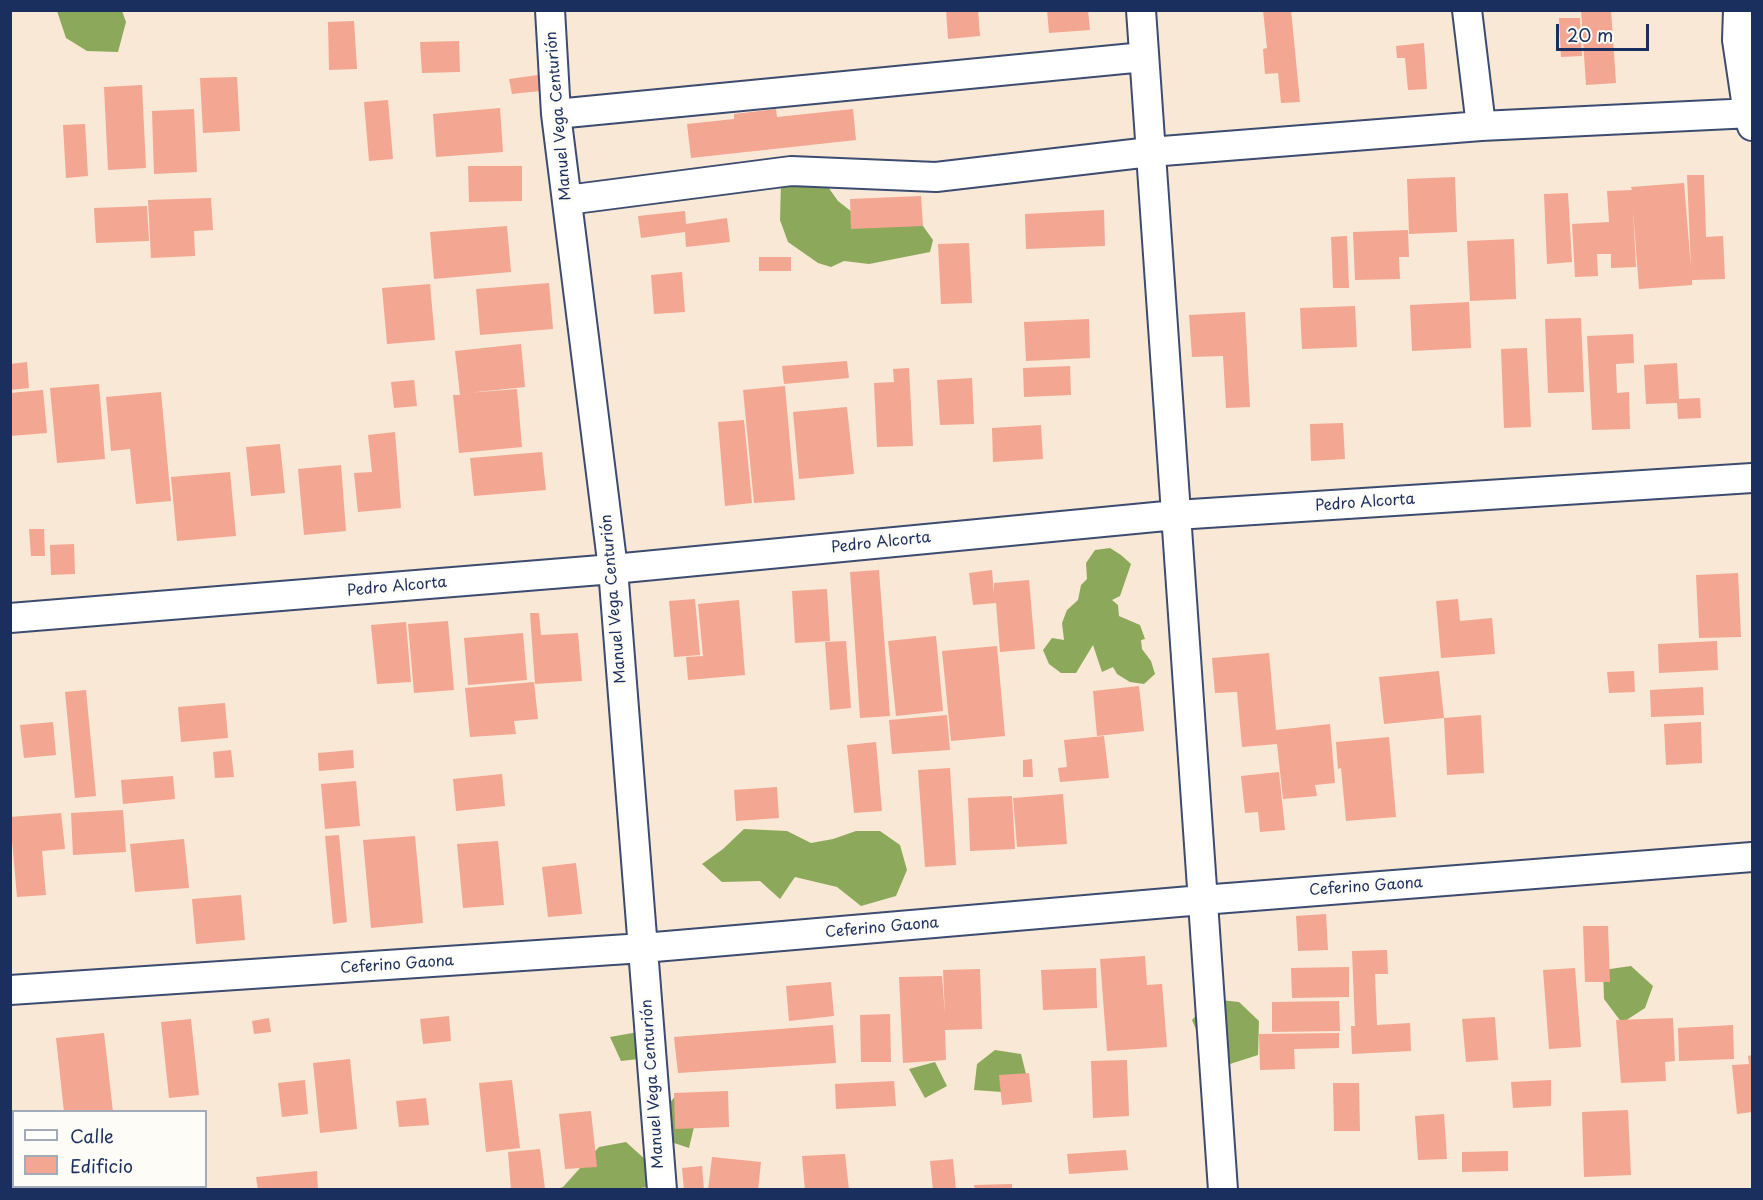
<!DOCTYPE html>
<html>
<head>
<meta charset="utf-8">
<style>
	body { margin:0 }
	#map { position:relative; width:1763px; height:1200px; overflow:hidden; background:#f8e8d5; font-family:"Playpen Sans",sans-serif }
	canvas { display:block }
	.frame { position:absolute; inset:0; border:12px solid #1b2f5e; pointer-events:none }
	.legend { position:absolute; left:12px; top:1110px; width:195px; height:78px; box-sizing:border-box; background:#fdfcf7; border:2px solid #a3aaba; margin:0; padding:8px 10px; list-style:none; font-size:18px; color:#1b2f5e }
	.legend li { display:flex; align-items:center; gap:12px; height:30px }
	.legend b { width:30px; border:2px solid #a3aaba }
	.scale { position:absolute; left:1556px; top:24px; width:93px; height:27px; box-sizing:border-box; border:3px solid #1b2f5e; border-top:0; padding-left:8px; font-size:18px; line-height:21px; white-space:nowrap; color:#1b2f5e; -webkit-text-stroke:4px #fdfcf7; paint-order:stroke }
</style>
</head>
<body>
<div id="map">
<canvas width="1763" height="1200"></canvas>
<div class="frame"></div>
<ul class="legend">
<li><b style="height:8px;background:#fff"></b>Calle</li>
<li><b style="height:16px;background:#f3a691"></b>Edificio</li>
</ul>
<div class="scale">20 m</div>
</div>
<script>
const c = document.querySelector('canvas').getContext('2d');
c.lineJoin = 'round';
function fillPath(path, color) { c.fillStyle = color; c.fill(path, 'evenodd'); }
const toPath = rows => new Path2D(rows.map(r => 'M' + r).join(''));
function stroke(path, color, width, dash) { c.strokeStyle = color; c.lineWidth = width; c.lineCap = dash ? 'butt' : 'round'; c.setLineDash(dash || []); c.stroke(path); }
function drawText(font, color, halo, rows, align = 'center') {
  c.font = font + ' "Playpen Sans",sans-serif'; c.lineWidth = 6; c.setLineDash([]); c.textBaseline = 'middle'; c.strokeStyle = halo; c.fillStyle = color; for (const [text, x, y, turn = 0] of rows) {
    c.save(); c.translate(x, y); c.rotate((+turn || 0) * Math.PI / 180); c.textAlign = isNaN(turn) ? turn : align; if (halo) c.strokeText(text, 0, 0); c.fillText(text, 0, 0); c.restore();
  }
}
const forest = toPath([
	[57,11,122,11,126,22,118,52,87,51,66,38],
	[807,177,828,187,838,201,862,220,923,226,933,240,930,252,869,264,844,261,831,267,818,263,788,242,780,220,781,183],
	[1110,548,1121,555,1131,564,1120,596,1112,600,1118,605,1119,616,1140,625,1145,639,1141,640,1142,649,1151,661,1155,674,1144,684,1130,682,1117,674,1113,667,1102,672,1093,645,1076,673,1061,673,1049,664,1043,650,1052,638,1064,640,1062,623,1067,610,1078,600,1081,585,1087,579,1086,563,1095,550],
	[744,829,787,831,811,843,833,839,856,831,880,831,900,845,907,870,896,896,861,906,837,887,795,877,780,899,760,881,722,882,702,864,723,849],
	[1631,966,1653,986,1645,1008,1622,1023,1604,999,1603,970],
	[1211,999,1239,1002,1259,1021,1258,1055,1230,1064,1204,1048,1192,1020],
	[638,1032,647,1058,621,1061,610,1037],
	[995,1050,1021,1054,1027,1078,1002,1092,974,1090,977,1064],
	[935,1062,947,1086,925,1098,909,1069],
	[678,1093,698,1110,689,1148,665,1140,661,1113],
	[626,1142,647,1161,649,1187,623,1190,554,1190,563,1187,599,1147]
]);
const building = toPath([
	[946,10,978,10,980,36,948,39],
	[1047,10,1088,10,1090,30,1049,33],
	[1263,10,1291,10,1300,102,1281,103,1278,73,1265,74,1263,49,1267,48],
	[1581,10,1611,10,1616,83,1586,85],
	[1559,18,1580,18,1582,56,1561,57],
	[354,21,357,69,329,70,328,22],
	[459,41,460,72,422,73,420,42],
	[1424,43,1427,89,1408,90,1405,58,1397,58,1396,46],
	[538,75,540,91,512,94,509,79],
	[237,77,240,131,203,133,200,78],
	[142,85,146,168,108,170,104,87],
	[388,100,393,159,369,161,364,102],
	[500,108,503,152,436,157,433,114],
	[194,109,197,172,154,174,152,111],
	[776,109,777,117,853,109,856,140,691,158,687,124,734,119,734,114],
	[85,124,88,176,66,178,63,125],
	[468,166,522,166,522,201,469,202],
	[1687,175,1704,175,1706,237,1723,236,1725,279,1692,280,1692,285,1639,289,1633,210,1636,267,1611,268,1611,254,1597,254,1598,276,1575,277,1572,224,1609,222,1607,191,1632,190,1631,187,1684,183,1691,268],
	[1455,177,1457,232,1409,234,1407,179],
	[1568,193,1572,262,1547,264,1544,194],
	[921,196,923,226,851,229,850,199],
	[211,198,213,230,194,231,195,256,151,258,148,200],
	[147,206,149,241,96,243,94,208],
	[1104,210,1105,246,1026,249,1025,214],
	[685,211,686,224,727,218,730,242,686,247,685,232,641,238,638,216],
	[507,226,511,272,434,279,430,232],
	[1408,230,1409,257,1399,257,1400,279,1355,280,1353,232],
	[1347,236,1349,288,1333,288,1331,237],
	[1514,239,1516,299,1470,301,1467,241],
	[969,243,972,303,941,304,938,244],
	[759,257,791,257,791,271,759,271],
	[682,272,685,312,654,314,651,275],
	[549,283,553,329,480,335,476,289],
	[430,284,435,340,387,344,382,288],
	[1469,302,1471,348,1412,351,1410,305],
	[1355,306,1357,347,1302,349,1300,308],
	[1245,312,1250,407,1226,408,1223,356,1192,357,1189,315],
	[1581,318,1584,392,1548,393,1545,319],
	[1089,319,1090,358,1026,361,1024,322],
	[1633,334,1634,363,1616,364,1617,393,1629,392,1630,429,1592,430,1587,336],
	[521,344,525,387,467,393,517,389,522,447,459,453,453,395,460,395,455,351],
	[1527,348,1531,427,1504,428,1501,349],
	[847,361,849,378,784,384,782,366],
	[27,362,29,388,10,390,10,364],
	[1677,363,1679,399,1700,398,1701,418,1678,419,1677,403,1646,404,1644,365],
	[1070,366,1071,395,1024,397,1023,368],
	[909,368,913,446,877,447,874,383,894,382,893,369],
	[972,378,974,424,940,425,937,380],
	[414,380,417,406,394,408,391,382],
	[99,384,105,459,57,463,50,388],
	[785,386,795,500,754,503,743,390],
	[43,390,47,433,10,436,10,393],
	[161,392,171,501,136,504,130,449,111,451,106,397],
	[847,407,854,474,799,479,793,412],
	[744,420,752,503,725,506,718,422],
	[1343,423,1345,459,1311,461,1310,424],
	[1041,425,1043,459,993,462,992,428],
	[395,432,401,508,358,512,354,473,372,472,368,435],
	[280,444,285,493,251,496,246,447],
	[542,452,546,490,474,496,470,458],
	[341,465,346,531,304,535,298,469],
	[230,472,236,536,177,541,171,477],
	[29,529,44,529,45,556,31,556],
	[74,544,75,574,51,575,50,545],
	[879,570,890,716,860,718,850,572],
	[992,570,994,594,994,583,1029,580,1035,649,1000,652,996,603,973,605,969,573],
	[1738,573,1741,637,1699,638,1696,575],
	[827,589,830,641,795,643,792,591],
	[695,599,700,655,674,657,669,601],
	[1458,599,1460,621,1492,618,1495,654,1441,658,1436,601],
	[739,600,745,675,688,680,686,657,703,656,698,604],
	[530,613,539,613,541,635,578,633,582,681,535,684],
	[448,621,454,690,414,693,408,624],
	[406,622,411,682,377,684,371,625],
	[523,633,527,680,468,685,464,638],
	[936,636,943,711,896,716,888,641],
	[846,641,851,708,830,710,825,642],
	[1717,641,1718,670,1659,673,1658,644],
	[997,646,1005,736,951,741,942,651],
	[1269,653,1276,730,1330,724,1335,783,1315,785,1317,796,1283,799,1277,744,1242,747,1237,692,1215,693,1212,658],
	[1439,671,1444,718,1384,724,1379,677],
	[1634,671,1635,692,1609,693,1607,672],
	[534,682,538,719,514,721,516,734,470,737,465,688],
	[1139,686,1144,731,1097,736,1093,691],
	[1703,687,1704,715,1651,717,1650,690],
	[86,690,96,796,75,798,65,692],
	[225,703,228,738,181,742,178,707],
	[947,715,950,750,892,754,889,720],
	[1481,715,1484,773,1447,775,1444,718],
	[53,722,56,755,24,758,20,725],
	[1701,722,1702,763,1666,765,1664,724],
	[1104,736,1109,778,1060,782,1058,768,1067,767,1064,740],
	[1389,737,1396,817,1346,821,1341,768,1338,769,1336,742],
	[876,742,882,811,854,813,847,745],
	[231,750,234,777,215,778,213,752],
	[353,750,354,768,319,771,318,753],
	[1032,759,1033,777,1023,777,1023,760],
	[950,768,956,865,925,867,918,770],
	[1279,772,1285,830,1260,832,1258,812,1245,813,1241,776],
	[502,774,505,806,456,811,453,779],
	[173,776,175,799,123,804,121,780],
	[356,781,360,826,325,829,321,784],
	[777,787,779,818,736,821,734,790],
	[1063,794,1067,844,1017,847,1013,798],
	[1012,796,1015,849,970,851,968,798],
	[123,810,126,852,73,855,71,813],
	[61,813,65,849,42,851,46,895,17,897,10,817],
	[339,835,347,922,333,924,325,836],
	[415,836,423,923,371,928,363,840],
	[184,839,189,888,135,892,130,844],
	[498,841,504,905,463,908,457,844],
	[576,863,582,914,548,917,542,867],
	[241,895,245,940,196,944,192,899],
	[1326,914,1328,950,1298,951,1296,916],
	[1583,926,1608,926,1610,982,1585,982],
	[1387,950,1388,974,1375,974,1377,1025,1410,1023,1411,1051,1352,1054,1351,1026,1355,1026,1352,951],
	[1145,956,1147,985,1162,984,1167,1047,1107,1051,1100,959],
	[1349,967,1349,997,1292,998,1291,968],
	[1096,968,1097,1008,1043,1010,1041,970],
	[1575,968,1581,1047,1549,1049,1543,970],
	[980,969,982,1029,945,1030,946,1060,903,1063,899,977,942,976,945,1015,943,970],
	[831,982,834,1016,789,1021,786,986],
	[1339,1001,1340,1031,1272,1032,1272,1002],
	[890,1014,891,1062,861,1062,860,1015],
	[449,1016,451,1041,423,1044,420,1019],
	[1495,1017,1498,1060,1466,1062,1462,1019],
	[269,1018,271,1032,254,1034,252,1021],
	[1673,1018,1675,1061,1665,1062,1666,1081,1621,1083,1616,1020],
	[191,1019,199,1095,169,1098,161,1022],
	[833,1025,836,1063,678,1073,674,1037],
	[1733,1025,1734,1059,1679,1061,1678,1028],
	[104,1033,113,1112,64,1112,56,1038],
	[1339,1033,1339,1048,1294,1049,1295,1069,1260,1070,1259,1034],
	[1752,1055,1752,1112,1737,1114,1732,1065,1749,1064,1748,1056],
	[350,1059,357,1129,320,1133,313,1063],
	[1127,1060,1129,1116,1093,1118,1091,1061],
	[1029,1073,1032,1102,1002,1105,999,1075],
	[305,1080,308,1114,282,1117,278,1083],
	[512,1080,520,1148,486,1152,479,1083],
	[1551,1080,1551,1106,1513,1108,1511,1082],
	[894,1081,896,1106,836,1109,835,1084],
	[1333,1083,1359,1083,1360,1131,1334,1131],
	[728,1091,729,1127,675,1129,674,1093],
	[426,1098,429,1125,399,1127,396,1101],
	[1628,1110,1631,1175,1584,1177,1582,1112],
	[591,1111,597,1167,565,1169,559,1114],
	[1444,1114,1447,1159,1418,1160,1415,1116],
	[540,1149,545,1189,511,1190,508,1152],
	[1126,1150,1128,1170,1069,1174,1067,1154],
	[1508,1151,1508,1171,1462,1172,1462,1152],
	[845,1154,849,1190,805,1190,802,1156],
	[712,1157,761,1162,758,1190,708,1190],
	[953,1159,956,1190,933,1190,930,1161],
	[702,1166,704,1190,684,1190,682,1168],
	[317,1171,318,1190,258,1190,256,1177],
	[1012,1184,1012,1190,975,1190,974,1185]
]);
const minor = toPath([
	[550,10,556,114,613,569,662,1190],
	[1141,10,1223,1190],
	[1467,10,1481,126],
	[1738,10,1737,40,1748,114,1752,126],
	[556,114,1144,57],
	[567,200,791,171,936,177,1150,152,1481,126,1752,113],
	[10,618,613,569,1176,515,1752,478],
	[10,990,643,948,1202,900,1752,857]
]);
const streetNames = [
	["Manuel Vega Centurión",559,116,-95],
	["Pedro Alcorta",1365,503,-4],
	["Pedro Alcorta",881,543,-6],
	["Pedro Alcorta",397,587,-5],
	["Manuel Vega Centurión",614,599,-95],
	["Ceferino Gaona",1366,887,-4],
	["Ceferino Gaona",882,928,-5],
	["Ceferino Gaona",397,965,-4],
	["Manuel Vega Centurión",653,1084,-94]
];
fillPath(forest, '#8ca95b');
fillPath(building, '#f3a691');
stroke(minor, '#3c4b70', 32);
stroke(minor, '#fff', 28);
drawText('15px', '#1b2f5e', '#fdfcf7', streetNames);
</script>
</body>
</html>
